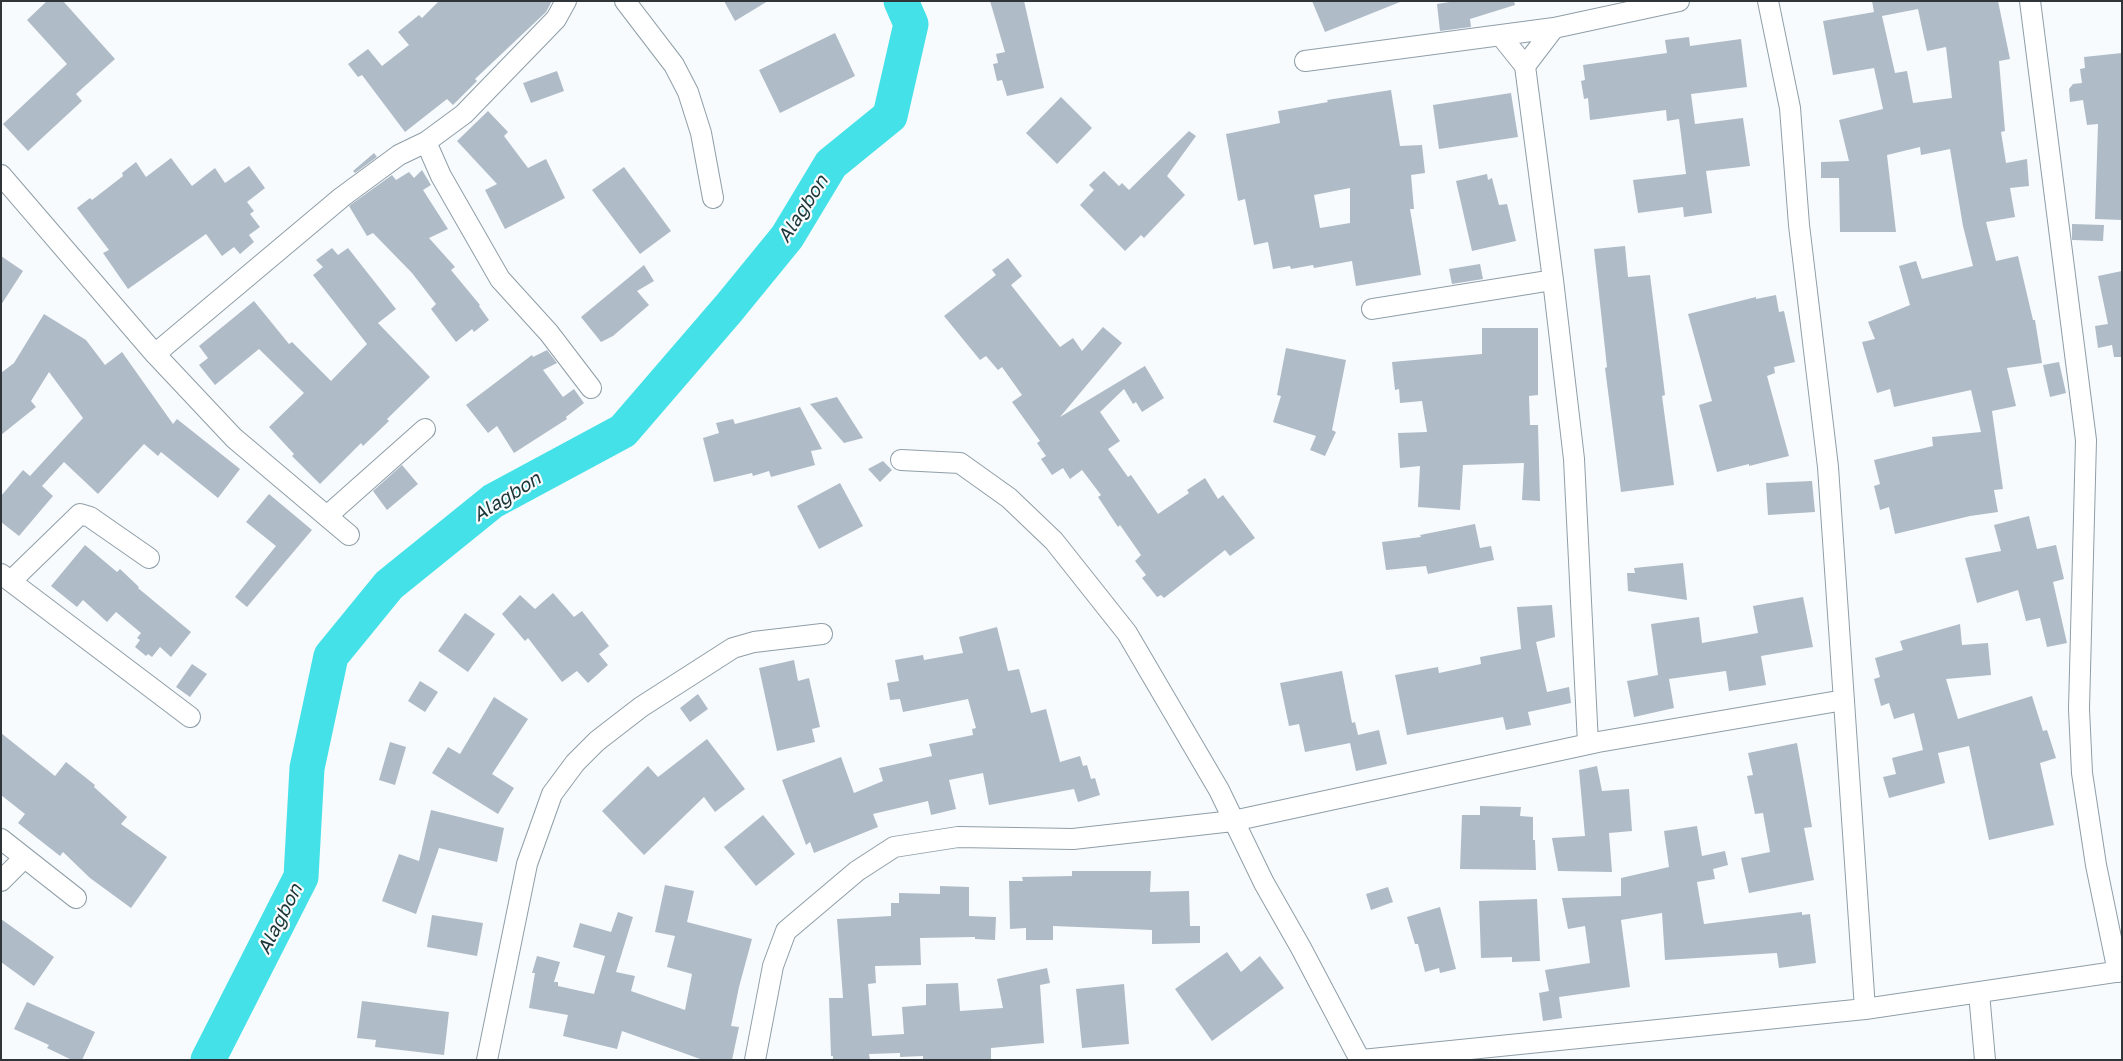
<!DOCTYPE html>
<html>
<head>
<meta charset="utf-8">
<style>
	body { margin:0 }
	#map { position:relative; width:2123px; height:1061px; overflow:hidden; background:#f7fbfd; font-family:"Golos Text",sans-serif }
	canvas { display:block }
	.frame { position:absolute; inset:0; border:2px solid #2f3539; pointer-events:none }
</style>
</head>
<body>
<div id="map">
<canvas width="2123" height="1061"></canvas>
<div class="frame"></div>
</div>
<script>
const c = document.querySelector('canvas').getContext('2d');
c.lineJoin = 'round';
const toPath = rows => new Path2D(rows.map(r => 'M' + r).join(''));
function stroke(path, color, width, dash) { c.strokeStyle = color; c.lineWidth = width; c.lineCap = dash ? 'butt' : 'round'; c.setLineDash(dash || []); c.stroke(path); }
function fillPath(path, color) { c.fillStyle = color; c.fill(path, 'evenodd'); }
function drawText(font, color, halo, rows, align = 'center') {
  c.font = font + ' "Golos Text",sans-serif'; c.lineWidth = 4.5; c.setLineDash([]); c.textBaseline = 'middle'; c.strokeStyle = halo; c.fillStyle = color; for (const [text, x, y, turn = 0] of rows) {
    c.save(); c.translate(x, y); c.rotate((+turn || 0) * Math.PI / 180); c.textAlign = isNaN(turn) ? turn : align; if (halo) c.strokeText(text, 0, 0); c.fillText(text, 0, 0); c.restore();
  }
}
const river = toPath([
	[208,1060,301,877,307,768,331,656,389,585,493,501,623,431,729,308,787,237,831,164,890,116,911,24,901,1]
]);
const building = toPath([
	[47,1,63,1,115,59,76,94,82,101,28,151,3,124,67,64,27,20],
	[439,1,552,1,546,12,475,79,477,81,453,105,447,99,405,132,362,75,358,77,348,64,368,49,382,66,409,45,398,32,419,15,422,18],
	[724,1,768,1,735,21],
	[990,1,1024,1,1044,88,1007,96,1002,80,997,81,993,64,998,63,996,54,1005,52],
	[1312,1,1400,1,1400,2,1325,32],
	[1456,1,1514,1,1515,5,1470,19,1471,27,1440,31,1437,4],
	[1872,1,1998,1,2010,59,1999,61,2005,131,2001,132,2006,163,2027,159,2029,186,2010,188,2015,217,1986,222,1996,261,2018,256,2033,320,2035,320,2042,363,2007,368,2016,406,1992,411,2003,489,1994,490,1998,512,1970,516,1895,534,1889,507,1880,510,1874,486,1880,484,1874,460,1933,446,1932,437,1981,432,1971,390,1894,407,1890,389,1877,393,1862,342,1875,339,1868,322,1910,305,1899,266,1916,261,1922,279,1973,266,1963,226,1950,149,1921,155,1920,147,1887,155,1896,232,1840,232,1839,178,1821,178,1821,162,1849,161,1839,120,1883,109,1874,68,1833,75,1823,21,1874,12],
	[1918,9,1927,51,1946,47,1952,98,1913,103,1907,71,1895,73,1882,16],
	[835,33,855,76,780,113,759,70],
	[1689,37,1690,46,1741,39,1747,87,1691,94,1695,124,1743,118,1750,166,1706,171,1712,213,1684,217,1683,207,1638,213,1633,180,1686,174,1679,119,1667,121,1666,110,1590,120,1588,98,1584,99,1581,81,1585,80,1583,65,1667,53,1665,40],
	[2122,53,2122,220,2095,219,2098,124,2087,125,2083,100,2070,102,2069,89,2073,84,2082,83,2080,69,2085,68,2084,57],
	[557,71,564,91,531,103,523,83],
	[1391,90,1400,146,1422,145,1425,173,1411,175,1414,209,1410,209,1421,275,1356,286,1352,261,1314,268,1313,265,1291,269,1290,266,1273,269,1268,242,1254,245,1245,199,1238,201,1226,134,1280,123,1278,111,1328,102,1327,100],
	[1350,188,1350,223,1320,228,1314,195],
	[1511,93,1518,137,1439,149,1433,105],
	[1061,97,1092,128,1057,164,1026,133],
	[488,111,508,132,504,136,528,168,546,159,565,198,505,229,485,190,497,184,457,141],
	[1189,131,1196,136,1167,176,1185,195,1144,238,1141,235,1125,251,1080,205,1094,190,1089,185,1104,171,1119,186,1122,183,1129,190],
	[374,153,377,157,355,173,353,171],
	[171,158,192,186,215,168,225,183,249,166,265,188,247,202,254,211,250,214,260,227,249,235,254,242,240,254,234,247,222,256,206,234,128,289,103,253,109,250,77,208,90,198,92,200,123,176,122,173,136,162,146,177],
	[624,167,671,231,640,254,592,190],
	[422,170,431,185,423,190,448,229,429,238,455,267,451,270,480,305,479,306,489,320,474,332,472,329,456,342,431,309,436,304,412,273,373,233,367,236,349,206,392,175,396,180,409,172,414,178],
	[1487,174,1488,180,1492,178,1499,205,1507,204,1516,241,1472,251,1456,181],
	[2072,224,2104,225,2103,241,2072,240],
	[1625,246,1628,277,1650,275,1665,395,1662,396,1674,485,1621,492,1605,368,1607,367,1594,249],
	[332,248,338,255,348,248,396,309,378,323,430,377,387,419,389,421,363,446,361,443,320,484,292,456,294,454,269,427,304,393,259,349,215,385,199,365,208,358,199,346,254,301,289,344,292,342,331,381,367,344,313,275,323,267,316,260],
	[1,256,23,271,1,305],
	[1008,258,1022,276,1011,285,1060,347,1073,338,1082,351,1103,327,1122,343,1060,417,1145,366,1164,398,1142,412,1136,402,1133,404,1124,389,1100,412,1120,441,1108,449,1128,477,1131,475,1158,514,1189,493,1187,490,1205,478,1218,499,1223,495,1255,538,1230,556,1225,550,1164,598,1161,595,1157,597,1142,578,1146,575,1135,561,1141,555,1120,525,1118,527,1098,497,1101,495,1082,470,1070,479,1063,468,1052,475,1041,459,1046,456,1037,443,1040,441,1012,402,1022,395,1002,367,998,370,986,356,980,360,944,316,996,275,992,270],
	[1480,264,1483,279,1452,284,1449,269],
	[644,265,654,281,637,291,649,305,613,336,601,342,581,317],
	[2122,271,2122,357,2114,357,2112,345,2098,348,2095,326,2108,324,2098,276],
	[1776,295,1779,312,1784,311,1795,362,1774,367,1775,373,1767,376,1789,456,1749,466,1749,464,1717,472,1699,405,1712,401,1688,314,1756,297,1756,299],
	[44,314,86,340,105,365,122,352,173,424,177,419,240,469,218,498,161,452,158,456,144,444,98,494,64,462,42,486,53,496,19,536,1,522,1,496,23,470,30,476,83,418,49,372,31,401,36,407,1,435,1,373,14,363],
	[1482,328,1538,328,1538,395,1529,396,1530,425,1538,425,1540,501,1522,500,1524,463,1463,465,1460,510,1418,507,1420,466,1400,468,1398,433,1427,432,1422,401,1400,403,1399,389,1395,390,1392,362,1482,354],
	[1286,348,1346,360,1332,430,1336,432,1325,456,1310,450,1316,436,1273,422,1281,396,1277,395],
	[547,350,557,363,543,370,563,397,574,389,584,403,566,417,567,419,514,453,497,426,488,433,466,405,532,355,533,357],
	[2059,362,2066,393,2050,397,2043,365],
	[837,397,863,438,844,443,810,404],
	[800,407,822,449,811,451,815,465,771,477,769,471,753,476,752,473,714,482,703,438,719,433,716,423,733,419,735,424],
	[883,461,892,470,880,482,868,469],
	[402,465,418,484,387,510,373,491],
	[1812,481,1815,512,1768,515,1766,483],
	[840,483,863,526,819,549,797,506],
	[269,494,312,530,247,607,235,597,276,546,246,522],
	[2029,516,2037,549,2056,545,2064,579,2053,582,2067,643,2047,647,2040,618,2026,621,2018,590,1977,603,1965,558,2001,551,1994,525],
	[1475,524,1480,548,1491,546,1494,560,1428,574,1426,566,1386,570,1382,542,1421,537,1420,535],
	[85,545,117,572,120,569,139,587,138,588,191,632,171,657,160,647,152,657,148,654,146,656,135,647,140,640,137,638,141,633,116,612,107,622,83,600,77,607,51,586],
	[1683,563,1687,600,1628,591,1627,573,1635,573,1634,568],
	[553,593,574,617,582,611,609,646,599,654,608,665,588,683,577,671,562,682,528,638,525,641,502,614,520,595,535,609],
	[1803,597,1813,647,1761,656,1766,685,1729,691,1726,671,1669,679,1674,708,1634,717,1627,681,1658,675,1651,624,1699,617,1702,643,1758,633,1753,606],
	[1552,605,1555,637,1536,642,1547,692,1569,687,1571,703,1528,712,1531,725,1506,730,1503,717,1407,735,1395,675,1438,667,1439,673,1481,664,1480,657,1521,649,1517,607],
	[465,613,495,634,468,672,438,651],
	[1960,624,1962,645,1988,643,1991,675,1946,679,1958,719,2032,696,2043,731,2047,730,2056,758,2040,763,2054,825,1989,840,1969,746,1938,753,1945,783,1889,798,1883,777,1896,774,1892,758,1923,750,1914,713,1894,719,1889,703,1881,706,1874,679,1880,677,1875,658,1903,650,1900,641],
	[997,627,1008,671,1019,669,1031,713,1046,709,1060,762,1080,756,1083,766,1087,765,1091,779,1095,778,1100,795,1078,802,1074,789,989,805,983,773,949,780,956,809,931,815,928,801,873,814,878,827,814,853,810,842,806,845,782,780,841,757,854,793,883,781,879,768,932,756,929,744,973,735,972,729,976,728,968,699,903,712,900,699,890,700,887,683,899,681,895,660,923,655,924,660,963,653,959,637],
	[794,660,798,681,809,678,820,727,812,729,815,742,777,751,759,668],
	[192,664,207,674,190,697,176,687],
	[1342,671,1352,723,1355,722,1358,735,1379,730,1387,764,1356,771,1350,743,1305,752,1299,724,1289,726,1280,683],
	[420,681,438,692,425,712,408,701],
	[698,694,708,709,690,722,680,708],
	[494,697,528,719,492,774,514,788,498,814,432,773,448,747,460,754],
	[1,733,55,776,66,762,95,785,94,787,127,817,121,824,167,857,131,908,90,878,63,852,60,856,18,823,25,814,1,795],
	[707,739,745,789,715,812,704,797,644,855,602,811,648,766,658,777],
	[390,742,406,747,395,785,379,780],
	[1797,743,1812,827,1804,828,1814,880,1749,893,1741,858,1770,852,1763,813,1755,814,1747,776,1753,775,1748,753],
	[1597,766,1602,791,1629,789,1632,831,1609,833,1612,872,1558,871,1552,838,1585,836,1579,770],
	[1480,806,1521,807,1520,816,1533,817,1533,840,1535,840,1536,870,1460,869,1462,815,1480,815],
	[431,810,504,828,497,862,439,848,416,914,382,901,399,854,419,861],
	[763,815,795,854,756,886,724,847],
	[1697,826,1702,856,1725,851,1728,865,1713,869,1715,879,1697,882,1704,924,1802,912,1802,915,1810,914,1816,963,1779,968,1777,953,1665,960,1662,913,1621,920,1630,987,1559,997,1562,1018,1543,1021,1539,993,1549,991,1545,970,1590,963,1585,926,1568,929,1562,898,1621,896,1621,878,1669,867,1664,831],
	[1072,871,1151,871,1150,892,1189,891,1190,926,1200,926,1200,943,1152,944,1152,930,1053,926,1053,940,1026,940,1026,928,1010,929,1009,881,1023,881,1022,877,1072,876],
	[665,885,694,891,687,922,752,939,739,987,731,1026,739,1027,732,1060,703,1060,622,1031,617,1049,563,1036,568,1015,529,1008,535,973,532,973,537,956,560,962,554,982,558,982,558,986,594,994,605,956,573,947,580,923,611,932,618,912,633,917,616,972,635,976,631,991,685,1010,692,974,667,967,675,936,655,932],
	[940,886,969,887,969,916,996,917,995,940,975,939,975,937,920,938,921,965,875,966,876,983,868,984,872,1036,904,1034,902,1007,926,1005,926,984,958,983,960,1011,1003,1008,997,979,1047,968,1050,983,1040,985,1044,1043,991,1048,991,1060,923,1060,923,1056,900,1057,900,1053,869,1054,870,1060,833,1060,833,1056,831,1056,829,998,843,998,837,919,891,916,891,903,899,903,899,893,940,894],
	[1388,887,1393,902,1371,910,1366,894],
	[1537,899,1540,961,1512,962,1512,957,1481,958,1479,901],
	[1440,907,1456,969,1440,973,1439,968,1425,972,1418,944,1415,944,1407,917],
	[432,915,483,923,477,956,427,947],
	[1,919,54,957,34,986,1,962],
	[1227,952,1241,972,1260,956,1284,988,1212,1041,1175,989],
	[1124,984,1129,1044,1082,1048,1076,989],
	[362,1001,449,1012,444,1055,375,1047,376,1040,357,1038],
	[27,1002,95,1032,82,1060,72,1060,47,1048,49,1045,14,1029]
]);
const minor = toPath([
	[625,1,674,65,688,92,701,133,713,198],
	[1768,1,1790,108,1799,225,1828,467,1865,1009],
	[2030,1,2086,440,2079,709,2082,773,2096,865,2118,972],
	[1501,36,1525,66,1553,280,1574,459,1588,744],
	[1305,61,1554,28,1679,1],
	[1525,66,1554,28],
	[426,142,441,176,500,279,549,333,591,388],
	[1,175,155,354,234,438,349,535],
	[1372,309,1553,280],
	[155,354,342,197,399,155,426,142,464,114,556,19,566,1],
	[901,460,960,463,1009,498,1054,541,1127,633,1219,790,1264,883,1301,948,1360,1060],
	[327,516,425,429],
	[1,574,190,717],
	[11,581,80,514,90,517,149,558],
	[1,839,76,898],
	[1,881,24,858],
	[1979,993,1985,1060],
	[487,1060,527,864,552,794,575,763,597,741,641,707,733,648,754,642,822,634],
	[755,1060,773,966,786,931,857,871,894,847,958,837,1073,839,1233,821,1598,742,1844,700],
	[1362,1060,1865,1009,2122,971]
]);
const waterNames = [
	["Alagbon",803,209,-57],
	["Alagbon",507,497,-32],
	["Alagbon",280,919,-63]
];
stroke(river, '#44e1e8', 35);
fillPath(building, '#b0bbc8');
stroke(minor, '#8f9ea8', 22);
stroke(minor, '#fff', 20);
drawText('italic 19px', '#1c3537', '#f7fbfd', waterNames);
</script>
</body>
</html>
